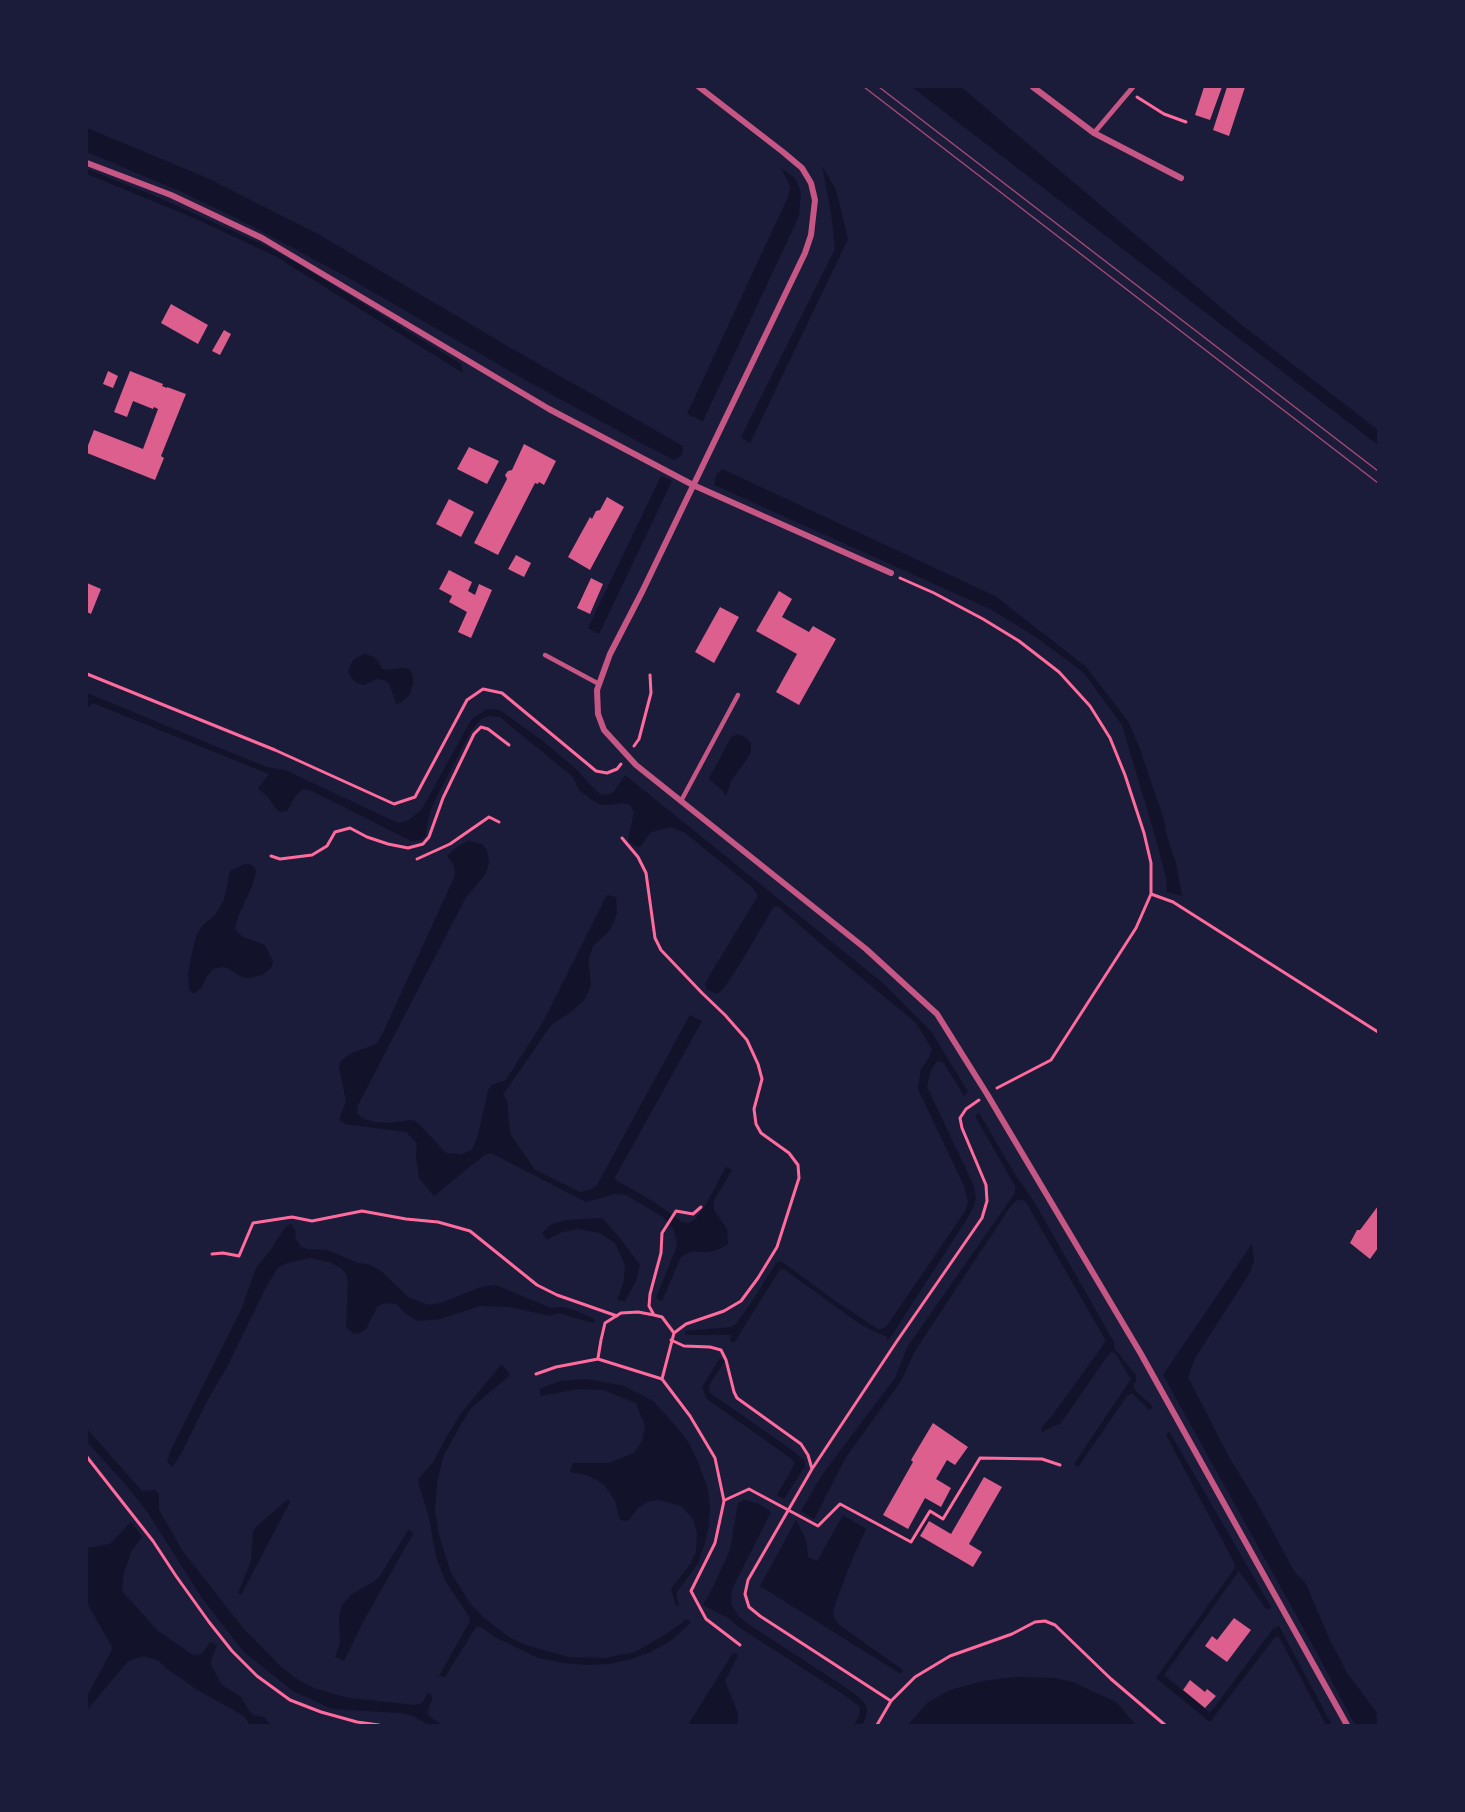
<!DOCTYPE html>
<html>
<head>
<meta charset="utf-8">
<style>
	body { margin:0 }
	#map { position:relative; width:1465px; height:1812px; overflow:hidden; background:#1b1b3a; font-family:Mulish,sans-serif }
	canvas { display:block }
	.frame { position:absolute; inset:0; border:88px solid #1b1b3a; pointer-events:none }
</style>
</head>
<body>
<div id="map">
<canvas width="1465" height="1812"></canvas>
<div class="frame"></div>
</div>
<script>
const c = document.querySelector('canvas').getContext('2d');
c.lineJoin = 'round';
function fillPath(path, color) { c.fillStyle = color; c.fill(path, 'evenodd'); }
const toPath = rows => new Path2D(rows.map(r => 'M' + r).join(''));
function stroke(path, color, width, dash) { c.strokeStyle = color; c.lineWidth = width; c.lineCap = dash ? 'butt' : 'round'; c.setLineDash(dash || []); c.stroke(path); }
const water = toPath([
	[912,87,961,87,1243,326,1378,430,1378,445],
	[87,128,205,177,318,234,509,347,683,446,682,455,674,460,639,442,534,385,347,277,248,224,184,193,87,152],
	[822,166,836,190,848,239,750,443,741,437,835,249,831,212],
	[781,168,795,178,801,192,799,216,703,421,687,414,788,197,790,188,787,179],
	[87,169,155,196,264,245,300,265,461,364,463,373,275,256,194,218,87,174],
	[722,469,995,596,1085,666,1128,721,1140,749,1165,823,1166,833,1176,863,1182,896,1167,892,1166,878,1155,836,1122,725,1083,672,1036,637,990,609,714,485,716,475],
	[661,476,672,481,599,634,588,628],
	[365,654,374,657,379,662,381,668,385,670,403,668,409,669,413,676,413,683,410,694,403,701,396,704,389,683,384,680,377,679,364,685,357,683,351,677,348,672,351,664,354,659],
	[87,693,266,767,285,770,398,823,409,820,422,809,471,720,487,709,500,710,544,742,577,770,590,785,600,794,606,795,613,793,625,775,884,984,931,1031,968,1092,964,1096,944,1063,940,1061,936,1062,930,1072,927,1087,973,1184,976,1198,974,1206,965,1222,890,1338,887,1341,887,1337,861,1325,784,1269,780,1269,734,1343,730,1341,731,1335,685,1335,685,1331,731,1327,736,1324,753,1300,776,1263,781,1261,834,1300,879,1330,886,1327,966,1210,968,1203,965,1188,918,1089,921,1069,929,1058,932,1049,916,1023,821,944,779,907,774,906,740,964,723,989,717,994,706,989,705,983,758,896,752,887,684,832,671,827,651,832,640,847,634,846,628,840,634,812,630,805,623,803,610,805,601,805,592,800,579,790,573,777,500,717,489,716,481,719,471,731,437,796,430,812,425,837,421,840,411,841,312,791,303,789,296,795,287,811,280,812,276,809,267,796,258,789,269,774,93,703,87,709],
	[738,734,747,738,751,743,751,752,745,762,732,779,726,796,722,790,709,779,731,737],
	[468,841,482,844,487,850,489,863,486,873,465,899,358,1105,357,1114,364,1119,375,1122,390,1123,412,1120,417,1122,446,1153,462,1154,472,1150,477,1139,488,1091,491,1085,506,1080,543,1022,607,895,616,897,617,913,610,930,593,946,588,961,591,985,585,999,571,1012,551,1025,503,1095,507,1100,509,1124,511,1135,535,1170,580,1192,592,1189,597,1185,690,1015,702,1021,614,1179,654,1202,682,1222,689,1223,694,1220,704,1208,726,1167,732,1170,714,1200,714,1210,727,1229,728,1244,719,1249,709,1252,691,1252,681,1257,662,1301,656,1298,677,1246,674,1230,663,1217,626,1195,615,1194,586,1202,491,1153,483,1156,434,1196,419,1178,416,1155,417,1143,406,1132,345,1124,339,1120,346,1101,339,1067,341,1061,350,1054,376,1044,381,1037,453,880,455,873,453,864,447,856,457,847],
	[245,864,250,864,254,867,256,872,252,886,238,917,235,929,243,937,265,945,273,961,271,968,262,975,248,978,242,977,228,968,222,967,213,969,206,978,202,987,195,993,193,993,189,990,188,974,193,948,197,934,203,925,215,915,224,900,230,871],
	[979,1113,1016,1176,1033,1200,1114,1342,1115,1349,1136,1375,1136,1381,1133,1386,1135,1390,1153,1407,1149,1410,1132,1393,1127,1396,1078,1467,1074,1464,1131,1379,1115,1353,1111,1352,1108,1355,1061,1423,1042,1432,1041,1428,1052,1416,1106,1341,1026,1202,1021,1199,1016,1201,1010,1207,915,1351,901,1381,846,1457,814,1519,801,1511,822,1475,895,1378,908,1346,1015,1193,1015,1186,975,1116],
	[602,1218,620,1238,640,1265,636,1281,625,1301,617,1300,624,1281,625,1265,615,1243,600,1233,578,1229,562,1232,547,1240,542,1233,552,1224,568,1220],
	[291,1224,295,1230,296,1239,301,1247,308,1249,327,1250,358,1263,368,1264,380,1270,408,1297,428,1305,441,1303,481,1287,496,1285,551,1308,563,1307,577,1311,593,1318,595,1321,593,1323,559,1313,550,1316,510,1307,480,1306,440,1319,418,1321,406,1314,396,1304,389,1303,382,1304,377,1307,366,1329,358,1334,353,1333,346,1327,348,1281,346,1274,341,1268,329,1262,311,1258,287,1263,278,1268,267,1285,227,1367,207,1401,181,1454,172,1467,167,1462,170,1452,242,1308,256,1268,272,1248,285,1227],
	[1252,1244,1254,1261,1249,1274,1195,1358,1188,1377,1229,1457,1259,1506,1294,1571,1306,1584,1328,1636,1347,1673,1377,1713,1376,1716,1378,1725,1355,1725,1316,1651,1163,1375],
	[720,1358,725,1361,711,1382,709,1388,710,1393,789,1448,805,1461,805,1466,784,1499,777,1495,793,1467,794,1463,792,1459,707,1399,702,1387],
	[501,1365,507,1370,510,1375,472,1407,458,1429,443,1457,437,1483,435,1509,439,1535,451,1573,469,1602,484,1618,509,1637,525,1645,569,1657,604,1658,635,1652,666,1634,682,1623,686,1619,691,1622,672,1640,651,1652,631,1659,609,1664,587,1665,563,1663,538,1658,495,1637,481,1627,476,1627,445,1677,439,1676,469,1623,470,1618,446,1582,436,1557,429,1517,418,1482,420,1477,434,1461,447,1436,462,1412],
	[586,1379,624,1386,653,1401,677,1427,690,1445,698,1462,708,1489,710,1507,709,1525,705,1543,698,1563,677,1592,677,1598,679,1605,676,1606,671,1589,691,1563,696,1552,697,1532,693,1519,681,1506,658,1500,647,1502,638,1508,628,1521,620,1520,615,1501,605,1486,597,1480,586,1475,570,1472,573,1463,609,1463,634,1453,642,1441,645,1426,636,1403,603,1390,577,1389,541,1396,539,1389,561,1381],
	[87,1429,142,1491,155,1490,159,1494,159,1510,182,1550,243,1628,281,1667,300,1681,316,1689,349,1698,415,1705,422,1703,428,1693,432,1696,432,1700,429,1706,428,1715,441,1725,429,1725,413,1716,401,1713,332,1709,293,1691,244,1652,202,1598,148,1513,127,1486,87,1442],
	[1169,1431,1271,1607,1267,1610,1239,1571,1164,1675,1210,1713,1273,1629,1279,1626,1332,1725,1326,1725,1279,1637,1275,1637,1210,1722,1156,1678,1235,1568,1234,1562,1166,1435],
	[288,1499,290,1502,241,1595,238,1593,251,1561,253,1531,256,1527],
	[745,1500,759,1504,771,1512,732,1589,731,1604,739,1617,754,1628,854,1693,864,1702,867,1709,866,1717,862,1725,854,1725,859,1716,860,1711,859,1706,843,1694,740,1628,728,1618,703,1605,713,1587,730,1550,738,1503],
	[843,1515,866,1529,853,1557,833,1610,834,1618,839,1625,903,1670,901,1674,760,1586,796,1520,806,1540,808,1557,817,1561],
	[131,1522,142,1537,132,1550,124,1573,122,1591,158,1631,193,1655,202,1654,210,1642,217,1645,210,1663,222,1685,240,1696,252,1715,264,1717,271,1725,250,1725,244,1716,199,1691,166,1668,159,1661,143,1656,128,1661,87,1710,87,1696,112,1650,111,1645,87,1603,87,1548,110,1544],
	[409,1529,413,1534,363,1622,344,1661,335,1657,340,1643,339,1615,342,1605,351,1595,378,1579],
	[733,1653,738,1655,725,1681,738,1714,738,1725,688,1725],
	[1016,1677,1056,1678,1075,1683,1116,1702,1136,1725,908,1725,928,1702,950,1690,983,1681]
]);
const building = toPath([
	[1204,87,1222,87,1210,120,1195,115],
	[1227,87,1245,87,1229,136,1213,130],
	[171,304,208,325,198,344,161,323],
	[224,330,231,334,220,355,212,351],
	[108,371,118,376,113,388,103,384],
	[130,371,163,384,162,386,167,388,167,387,186,394,161,456,164,458,155,480,87,453,87,448,94,430,143,449,158,409,154,407,153,409,133,401,127,417,114,412],
	[524,444,556,461,544,485,539,482,538,484,535,483,498,555,474,543,507,479,505,475,508,471,512,470],
	[469,447,499,461,487,484,457,469],
	[607,497,624,507,590,570,568,557,590,517,592,519,596,511,600,510],
	[449,499,474,512,461,537,436,524],
	[516,555,531,563,524,577,508,569],
	[449,570,472,582,468,591,475,595,479,584,492,590,471,638,458,632,467,612,449,602,452,596,439,589],
	[591,578,603,584,590,614,577,608],
	[87,583,101,589,91,614,87,612],
	[779,591,792,599,782,617,809,632,813,626,836,639,799,705,776,692,797,654,756,631],
	[720,607,739,617,714,663,695,652],
	[1378,1206,1378,1248,1370,1259,1350,1243,1357,1230,1360,1230],
	[933,1423,968,1447,955,1465,947,1460,936,1479,951,1488,941,1507,925,1498,908,1529,883,1515,913,1462,911,1460],
	[984,1477,1002,1487,969,1544,982,1552,973,1567,920,1536,929,1521,951,1534],
	[1234,1618,1251,1630,1227,1662,1205,1646,1212,1636,1217,1640],
	[1190,1680,1205,1692,1207,1689,1216,1696,1205,1708,1183,1690]
]);
const path = toPath([
	[1137,97,1164,114,1186,122],
	[900,578,934,593,983,619,1019,641,1059,672,1090,706,1110,738,1125,775,1144,833,1151,863,1151,894,1136,928,1051,1060,997,1088],
	[87,674,275,750,394,804,415,797,467,700,483,689,502,693,596,771,607,773,617,769,621,764],
	[634,746,639,739,651,693,650,675],
	[622,838,638,857,646,873,655,938,661,950,702,993,725,1015,747,1040,758,1064,762,1079,754,1109,756,1124,761,1133,789,1153,798,1165,799,1178,777,1247,758,1278,741,1301,724,1311,686,1324,674,1333],
	[271,856,280,859,312,855,327,846,335,832,350,828,367,837,388,844,408,848,423,844,429,837,443,798,474,734,481,727,488,729,509,745],
	[417,859,450,844,489,817,499,822],
	[1151,894,1173,902,1378,1032],
	[212,1254,223,1253,239,1256,253,1223,292,1217,312,1221,362,1211,406,1219,438,1222,470,1231,537,1285,557,1295,617,1316],
	[654,1315,649,1306,650,1294,661,1253,662,1233,676,1211,693,1214,701,1207],
	[671,1340,684,1346,710,1347,721,1350,726,1360,734,1392,737,1398,801,1444,808,1455,812,1469],
	[598,1358,601,1340,605,1323,621,1313,638,1312,654,1315,662,1317,674,1333,662,1379],
	[536,1374,556,1367,598,1359,662,1379,690,1416,715,1458,724,1501,715,1543,691,1591,706,1619,740,1645],
	[87,1457,153,1541,176,1576,209,1622,232,1651,257,1676,290,1700,321,1712,357,1722,379,1725],
	[725,1500,749,1489,818,1526,840,1504,911,1542,930,1511,943,1519,980,1458,1042,1459,1060,1465],
	[891,1701,760,1616,749,1607,745,1594,748,1580,812,1469,897,1341,982,1218,987,1201,986,1185,962,1128,960,1118,966,1109,979,1100],
	[877,1725,891,1701,915,1677,950,1656,1012,1634,1035,1622,1045,1621,1055,1625,1111,1679,1165,1725]
]);
const service = toPath([
	[545,655,599,684],
	[681,801,738,695]
]);
const pedestrian = toPath([
	[1094,133,1133,87]
]);
const minor = toPath([
	[699,87,783,152,802,168,811,183,815,200,811,235,805,253,642,592,610,654,597,690,598,714,604,730,636,765,866,949,937,1014,987,1094,1141,1354,1347,1725],
	[1033,87,1094,133,1181,178],
	[87,163,171,195,262,238,549,409,693,485,891,573]
]);
const tram = toPath([
	[864,87,1378,483],
	[879,87,1378,471]
]);
fillPath(water, '#12122b');
fillPath(building, '#dd5f8e');
stroke(path, '#ff6b9d', 3);
stroke(service, '#c65784', 4.5);
stroke(pedestrian, '#c65784', 5);
stroke(minor, '#c65784', 6);
stroke(tram, '#a44b75', 1.5);
</script>
</body>
</html>
